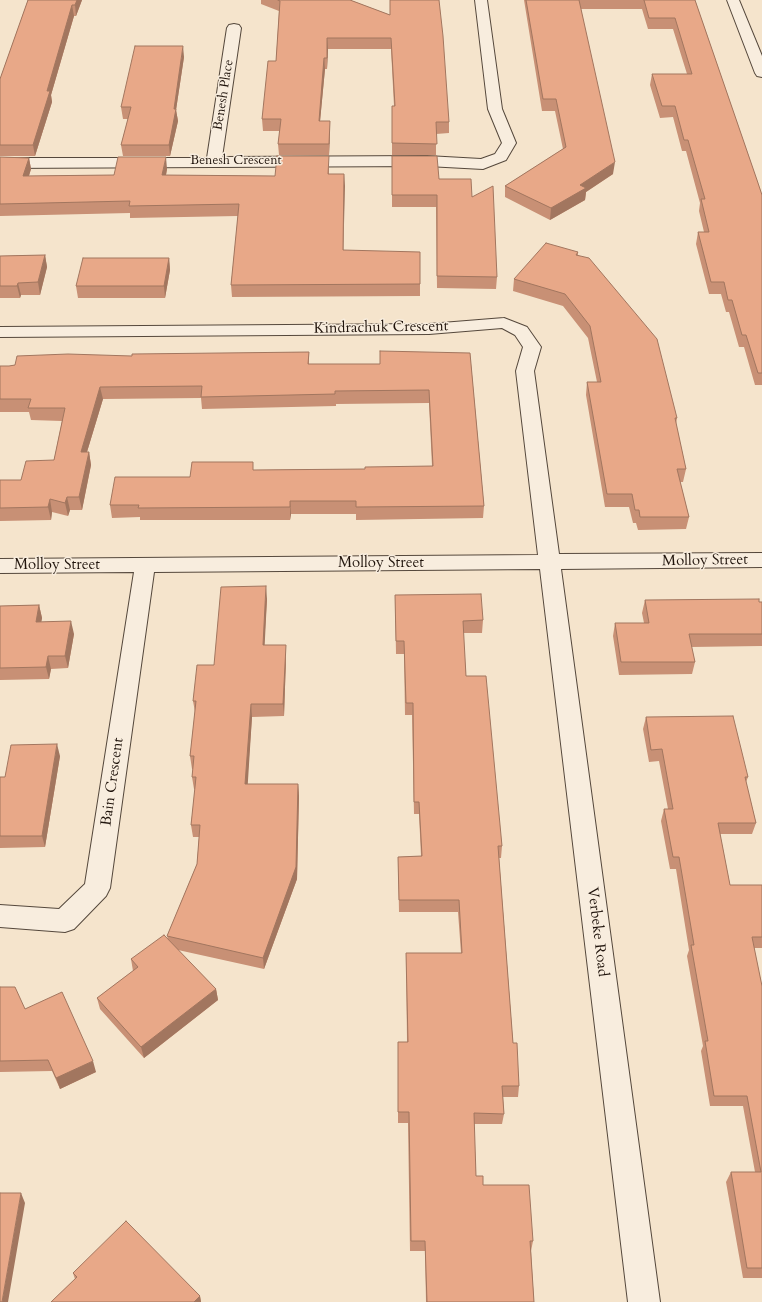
<!DOCTYPE html>
<html>
<head>
<meta charset="utf-8">
<style>
	body { margin:0 }
	canvas { display:block; background:#f5e4cc }
</style>
</head>
<body>
<canvas width="762" height="1302"></canvas>
<script>
const c = document.querySelector('canvas').getContext('2d');
c.lineJoin = 'round';
const toPath = rows => new Path2D(rows.map(r => 'M' + r).join(''));
function stroke(path, color, width, dash) { c.strokeStyle = color; c.lineWidth = width; c.lineCap = dash ? 'butt' : 'round'; c.setLineDash(dash || []); c.stroke(path); }
function fillPath(path, color) { c.fillStyle = color; c.fill(path, 'evenodd'); }
function drawText(font, color, halo, rows, align = 'center') {
  c.font = font + ' Cardo,serif'; c.lineWidth = 3; c.setLineDash([]); c.textBaseline = 'middle'; c.strokeStyle = halo; c.fillStyle = color; for (const [text, x, y, turn = 0] of rows) {
    c.save(); c.translate(x, y); c.rotate((+turn || 0) * Math.PI / 180); c.textAlign = isNaN(turn) ? turn : align; if (halo) c.strokeText(text, 0, 0); c.fillText(text, 0, 0); c.restore();
  }
}
const street = toPath([
	[475,0,487,0,502,109,516,143,506,160,488,167,483,169,427,166,0,168,0,158,207,158,227,28,229,25,234,24,239,25,241,28,222,157,427,156,481,159,495,154,502,143,488,109,475,0],
	[727,0,739,0,762,56,762,77,757,76,755,73,727,0],
	[504,318,527,327,541,347,534,371,559,554,762,553,762,567,561,569,660,1302,628,1302,540,569,154,572,110,888,106,896,74,929,65,932,0,927,0,905,59,909,85,884,134,572,0,573,0,559,538,555,516,371,523,347,515,335,502,328,429,334,0,337,0,327,429,324,504,318]
]);
const wall = toPath([
	[28,0,82,0,76,16,74,16,51,95,52,102,35,156,0,156,0,79],
	[261,0,350,0,390,15,449,122,449,133,436,134,436,155,392,155,392,106,394,106,391,49,328,49,327,69,325,69,320,121,330,132,329,155,279,155,278,144,280,131,263,131,262,119,276,61,279,11,261,4],
	[524,0,695,0,762,195,762,385,755,385,744,347,739,347,729,312,726,312,721,294,709,294,696,244,698,232,704,232,699,211,700,203,686,151,682,151,673,117,660,118,650,85,652,74,687,74,673,29,648,29,642,9,581,9,613,174,586,192,585,200,550,220,505,197,505,186,563,149,555,111,542,111],
	[184,57,176,110,178,121,170,156,123,156,121,145,128,119,123,119,121,107],
	[392,156,439,179,472,197,497,277,496,289,437,288,436,207,392,207],
	[0,157,29,158,31,169,29,176,114,175,167,169,166,175,275,176,329,168,329,174,344,174,343,251,420,284,420,296,232,297,231,285,238,216,130,218,130,213,0,216],
	[578,252,578,255,677,418,676,424,686,469,683,482,680,482,689,517,686,529,638,530,636,523,633,523,629,507,605,507,586,395,587,382,597,382,588,338,563,306,513,291,514,279],
	[45,255,47,267,40,295,21,295,20,298,0,298,0,256],
	[169,258,170,270,165,298,78,298,76,286],
	[309,352,309,364,380,364,470,353,484,506,483,518,356,520,356,514,291,514,290,520,140,520,140,517,112,518,110,505,190,477,254,470,365,469,432,466,429,403,336,404,336,406,202,409,201,398,103,399,87,452,89,452,91,465,82,510,70,510,68,516,52,512,51,520,0,521,0,480,21,480,54,460,62,421,31,420,29,412,0,412,0,366,9,366,132,356],
	[395,595,483,620,482,633,463,633,466,676,502,846,501,858,499,858,513,1043,519,1086,518,1097,503,1097,504,1114,502,1124,474,1124,476,1176,483,1185,533,1241,531,1251,534,1302,426,1302,425,1251,410,1251,408,1123,398,1123,398,1042,407,1042,406,953,461,953,458,912,399,912,398,857,421,856,419,814,414,814,412,715,405,715,404,654,396,654],
	[267,599,264,645,286,658,284,716,252,717,247,784,298,784,299,796,297,879,264,969,178,950,216,989,218,1000,144,1058,100,1009,97,998,133,971,131,959,168,939,167,936,197,864,199,837,193,837,191,825,195,789,194,789,192,777,193,769,192,769,190,756,195,712,193,701,214,665],
	[645,600,762,602,762,646,691,647,695,662,692,674,619,675,613,636,615,623,644,623,642,613],
	[39,605,42,618,41,622,74,634,68,668,51,669,49,679,0,680,0,606],
	[646,717,748,777,746,782,756,823,752,834,720,834,730,885,762,885,762,948,754,948,762,986,762,1278,743,1278,726,1182,731,1172,755,1172,743,1106,710,1106,701,1051,703,1046,687,956,689,950,676,869,670,869,661,821,664,809,668,809,659,761,649,762,643,729],
	[60,756,45,847,0,848,0,777,5,777],
	[0,987,25,1009,96,1072,60,1089,52,1071,0,1072],
	[73,1273,200,1296,201,1302,51,1302,75,1279]
]);
const shadedWall = toPath([
	[77,0,82,0,76,16,75,5],
	[72,5,74,16,51,95,52,102,35,156,33,145,47,91],
	[327,38,328,49,327,69],
	[183,46,184,57,176,110,178,121,170,156,169,145],
	[324,58,325,69,319,132,319,121],
	[330,121,330,132,329,155,329,144],
	[166,157,167,169,164,186,162,175],
	[29,158,31,169,25,188,23,176],
	[615,162,613,174,586,192,585,200,550,220,551,208,580,185],
	[344,174,345,186,343,263,343,250],
	[45,255,47,267,40,295,38,282],
	[169,258,170,270,165,298,164,286],
	[18,283,21,295,20,298,17,286],
	[100,387,103,399,83,465,81,452],
	[89,452,91,465,82,510,79,497],
	[67,497,70,510,68,516,65,503],
	[50,499,52,512,51,520,48,507],
	[290,501,291,514,290,520],
	[266,586,267,599,264,658,263,645],
	[39,605,42,618,39,635,36,622],
	[71,621,74,634,68,668,65,656],
	[286,645,286,658,284,716,283,704],
	[48,656,51,669,49,679,46,667],
	[251,704,252,717,247,796,245,784],
	[57,744,60,756,45,847,42,836],
	[298,784,299,796,297,879,264,969,263,958],
	[216,989,218,1000,144,1058,141,1047],
	[93,1061,96,1072,60,1089,56,1078],
	[21,1193,25,1203,8,1302,2,1302],
	[200,1296,201,1302,194,1302]
]);
const building = toPath([
	[28,0,77,0,75,5,72,5,47,91,50,91,33,145,0,145,0,79,28,0],
	[278,0,350,0,390,15,390,0,439,0,443,36,449,122,436,122,437,144,392,143,392,106,395,106,391,38,327,38,327,58,324,58,319,121,330,121,329,144,278,144,281,119,262,119,268,61,276,61,280,1,278,0],
	[526,0,579,0,615,162,580,185,586,188,551,208,505,186,566,147,556,99,543,99,526,0],
	[644,0,695,0,757,180,762,195,762,373,758,373,746,335,742,335,732,300,728,300,724,282,711,282,698,232,709,232,701,199,705,199,688,140,684,140,675,106,662,106,652,74,692,74,675,18,649,18,644,0],
	[135,46,183,46,174,109,176,109,169,145,121,145,131,107,121,107,135,46],
	[277,156,329,156,328,174,344,174,343,250,420,252,420,284,231,285,239,204,129,206,130,201,0,204,0,157,29,158,23,176,114,175,118,157,166,157,162,175,275,176,277,156],
	[392,156,437,156,439,179,471,179,472,197,493,186,497,277,437,276,437,195,392,195,392,156],
	[546,243,578,252,576,255,589,258,657,339,677,418,675,418,686,469,677,469,689,517,640,517,639,510,635,510,632,494,607,494,587,382,601,382,590,326,565,294,514,279,546,243],
	[45,255,38,282,18,283,17,286,0,286,0,256,45,255],
	[83,258,169,258,164,286,76,286,83,258],
	[380,351,470,353,484,506,356,507,356,501,290,501,290,507,138,508,139,505,110,505,115,477,190,477,192,462,253,462,253,470,365,469,365,467,433,466,429,390,335,391,335,394,201,397,202,386,100,387,81,452,89,452,79,497,67,497,65,503,50,499,48,507,0,508,0,480,21,480,26,461,54,460,65,408,28,408,31,399,0,399,0,366,9,366,15,365,17,356,68,354,132,356,132,354,309,352,308,364,380,364,380,351],
	[266,586,263,645,286,645,283,704,251,704,245,784,298,784,296,867,263,958,167,936,197,864,200,825,191,825,196,777,192,777,194,756,190,756,196,701,193,701,197,665,214,665,221,587,266,586],
	[481,594,483,620,463,621,466,676,486,676,502,846,498,846,513,1043,517,1043,519,1086,502,1086,504,1114,474,1113,476,1176,483,1176,483,1185,529,1185,533,1241,530,1241,534,1302,427,1302,425,1241,411,1241,409,1112,398,1112,398,1042,408,1042,406,953,462,953,459,900,399,900,398,857,422,856,419,802,414,802,413,703,406,703,404,641,396,641,395,595,481,594],
	[759,599,759,602,762,602,762,634,689,634,695,662,621,662,615,623,649,623,645,600,759,599],
	[39,605,36,622,71,621,65,656,48,656,46,667,0,668,0,606,39,605],
	[733,716,748,777,745,777,756,823,718,823,730,885,762,885,762,937,752,937,762,986,762,1268,747,1268,731,1172,761,1172,747,1096,714,1096,705,1041,708,1041,691,945,694,945,679,857,673,857,664,809,673,809,662,749,651,750,646,717,733,716],
	[57,744,42,836,0,836,0,777,5,777,11,745,57,744],
	[164,935,216,989,141,1047,97,998,138,967,131,959,164,935],
	[0,987,15,987,25,1009,62,992,93,1061,56,1078,48,1060,0,1061,0,987],
	[0,1193,21,1193,2,1302,0,1302,0,1193],
	[126,1221,200,1296,194,1302,51,1302,77,1277,73,1273,126,1221]
]);
const farStreetnames = [
	["Benesh Place",224,95,-81],
	["Benesh Crescent",236,161]
];
const streetNames = [
	["Kindrachuk Crescent",381,328,-1],
	["Molloy Street",705,561,-1],
	["Molloy Street",381,564],
	["Molloy Street",57,566],
	["Bain Crescent",113,782,-82],
	["Verbeke Road",597,932,83]
];
stroke(street, '#55483c', 2);
fillPath(street, '#f8edde');
fillPath(wall, '#c89075');
fillPath(shadedWall, '#a2765f');
fillPath(building, '#e8a888');
stroke(building, '#a2765f', 1);
drawText('13px', '#20140c', '#f8edde', farStreetnames);
drawText('15px', '#20140c', '#f8edde', streetNames);
</script>
</body>
</html>
